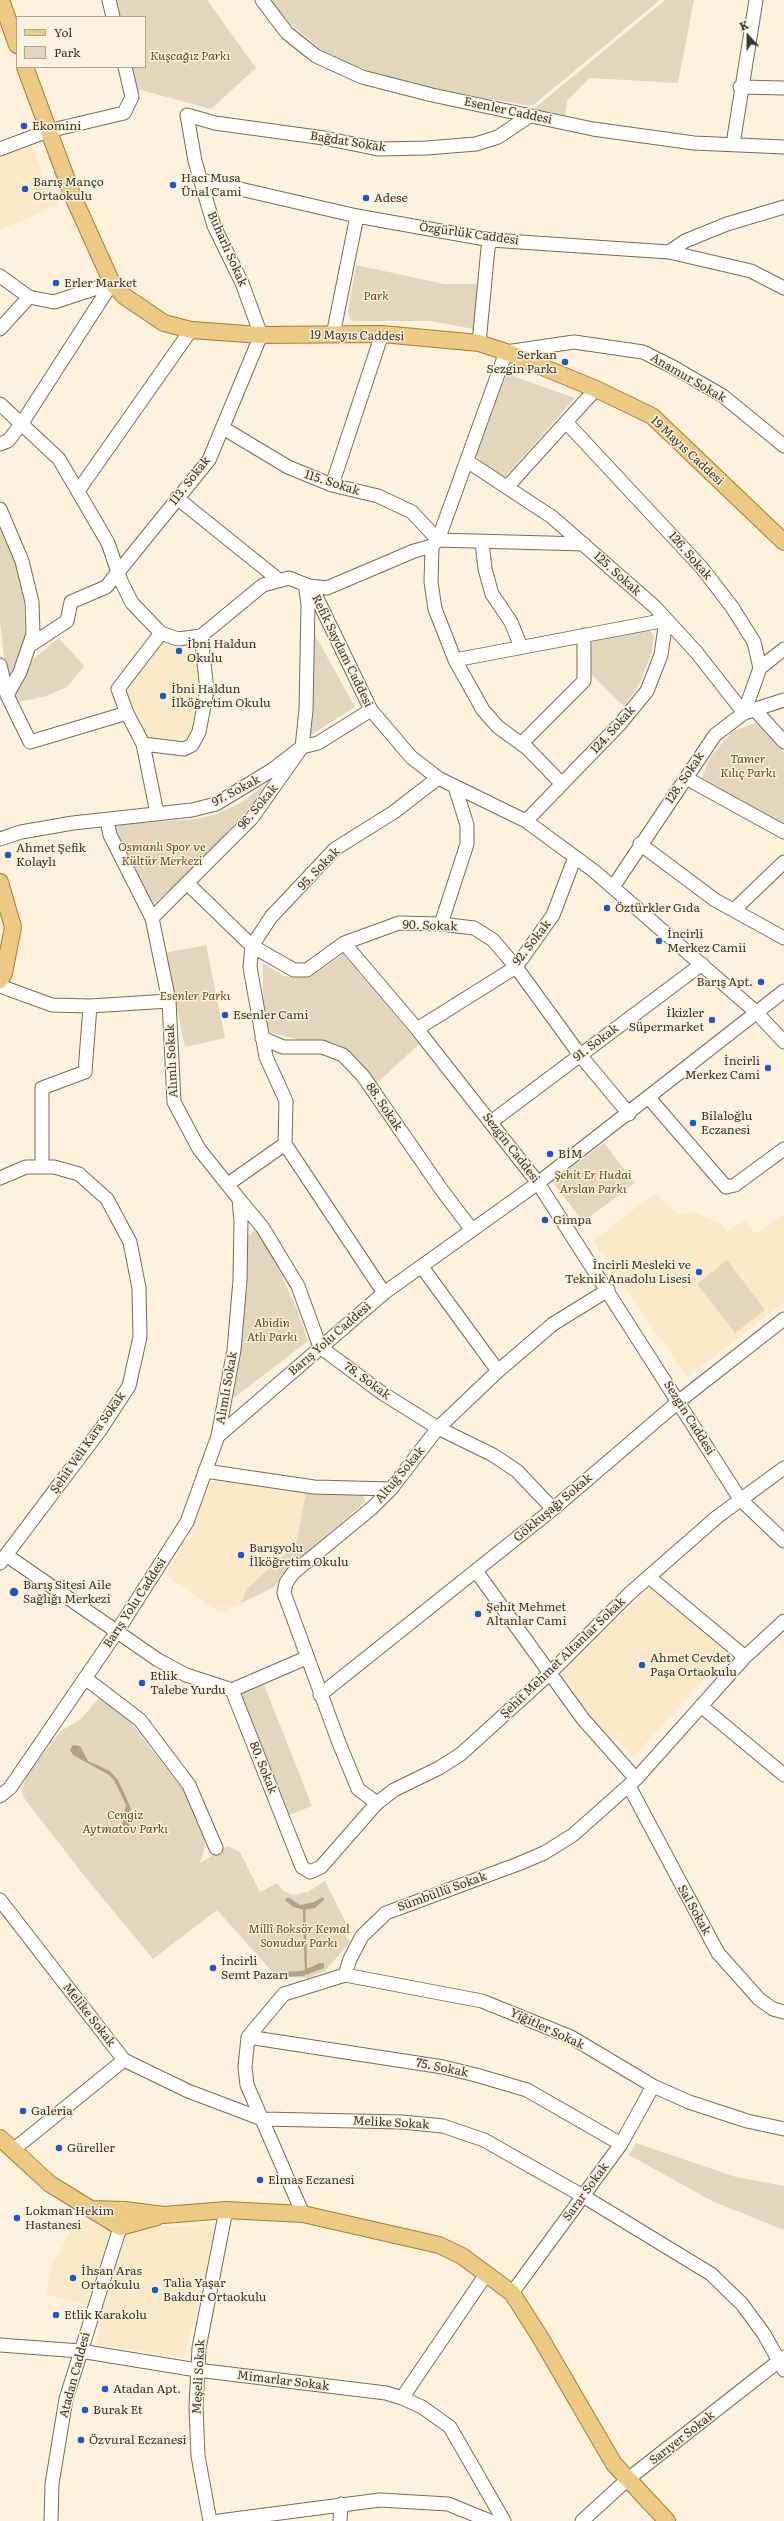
<!DOCTYPE html>
<html>
<head>
<meta charset="utf-8">
<style>
	body { margin:0 }
	#map { position:relative; width:784px; height:2521px; overflow:hidden; background:#fef2de; font-family:Literata,serif }
	canvas { display:block }
	.legend { position:absolute; left:16px; top:16px; width:130px; height:52px; box-sizing:border-box; background:#fef2de; border:1px solid #b0a696; margin:0; padding:5px 7px; list-style:none; font-size:12px; color:#3b352b }
	.legend li { display:flex; align-items:center; gap:8px; height:20px }
	.legend b { width:20px; border:1px solid #b0a696 }
	.north { position:absolute; left:728px; top:16px; width:40px; height:40px; -webkit-text-stroke:3px #fef2de; paint-order:stroke; rotate:339deg; font-size:11px; font-weight:700; line-height:16px; text-align:center; color:#3b352b }
	.north::after { content:''; display:block; margin:auto; width:14px; height:18px; background:#3b352b; clip-path:polygon(50% 0,100% 100%,50% 72%,0 100%) }
</style>
</head>
<body>
<div id="map">
<canvas width="784" height="2521"></canvas>
<ul class="legend">
<li><b style="height:5px;background:#ecca83"></b>Yol</li>
<li><b style="height:11px;background:#e4d6bd"></b>Park</li>
</ul>
<div class="north">K</div>
</div>
<script>
const c = document.querySelector('canvas').getContext('2d');
c.lineJoin = 'round';
function fillPath(path, color) { c.fillStyle = color; c.fill(path, 'evenodd'); }
const toPath = rows => new Path2D(rows.map(r => 'M' + r).join(''));
function stroke(path, color, width, dash) { c.strokeStyle = color; c.lineWidth = width; c.lineCap = dash ? 'butt' : 'round'; c.setLineDash(dash || []); c.stroke(path); }
function drawText(font, color, halo, rows, align = 'center') {
  c.font = font + ' Literata,serif'; c.lineWidth = 3; c.setLineDash([]); c.textBaseline = 'middle'; c.strokeStyle = halo; c.fillStyle = color; for (const [text, x, y, turn = 0] of rows) {
    c.save(); c.translate(x, y); c.rotate((+turn || 0) * Math.PI / 180); c.textAlign = isNaN(turn) ? turn : align; if (halo) c.strokeText(text, 0, 0); c.fillText(text, 0, 0); c.restore();
  }
}
const built = toPath([
	[32,145,47,187,53,190,58,205,0,230,0,157],
	[162,642,201,657,196,704,189,739,149,741,125,688],
	[654,1194,682,1216,691,1211,720,1223,727,1232,745,1220,756,1234,784,1214,784,1302,687,1377,593,1241],
	[218,1480,306,1493,362,1492,365,1502,286,1571,274,1587,221,1613,166,1575,192,1531,210,1483],
	[650,1588,657,1590,728,1654,633,1757,616,1739,597,1727,555,1676],
	[78,2219,112,2230,88,2306,45,2294,53,2262],
	[208,2224,216,2237,184,2358,96,2344,123,2230]
]);
const green = toPath([
	[115,0,207,0,256,68,211,109,137,89,132,67,145,67,145,17,119,17],
	[271,0,660,0,532,106,437,90,368,71,328,55,288,22,275,9],
	[665,0,694,0,678,83,589,78,567,101,565,117,530,112],
	[356,265,444,284,480,284,479,330,430,321,351,321,348,312],
	[507,374,575,398,502,480,473,453],
	[0,523,18,566,24,603,25,636,18,664,7,683,0,623],
	[649,630,654,636,652,652,640,683,624,707,590,673,592,641],
	[307,633,314,633,355,707,298,743],
	[59,638,84,666,67,687,44,697,16,702,16,694,21,675,33,659],
	[756,723,784,753,784,827,702,778,710,757,733,731],
	[268,783,270,785,193,870,152,905,115,834,115,825,194,819,215,815,242,802],
	[206,945,225,1038,185,1047,165,953],
	[343,954,419,1044,374,1086,358,1060,340,1045,323,1041,300,1040,270,1032,263,1013,263,963,284,976,299,978,315,974],
	[604,1143,635,1183,583,1222,552,1181],
	[255,1230,264,1239,297,1309,308,1341,235,1397,230,1396,240,1349,247,1287,247,1237],
	[727,1260,765,1310,735,1333,697,1284],
	[362,1492,365,1502,286,1571,274,1587,241,1603,247,1589,296,1544,306,1493],
	[263,1682,312,1806,289,1815,239,1691],
	[99,1698,108,1700,136,1719,131,1723,188,1796,202,1828,204,1838,205,1847,200,1863,228,1846,240,1852,260,1892,277,1883,283,1891,293,1895,308,1892,325,1881,348,1927,343,1932,350,1942,325,1971,308,1978,276,1976,217,1910,153,1959,82,1873,24,1798,22,1792,26,1776,61,1731,81,1719],
	[636,2143,736,2177,784,2186,784,2230,712,2201,629,2155]
]);
const water = toPath([
	[73,1745,80,1746,88,1761,110,1771,118,1780,130,1806,132,1816,128,1828,122,1825,126,1805,114,1780,109,1775,73,1755,70,1750],
	[288,1897,300,1905,314,1902,323,1897,324,1900,315,1908,304,1910,293,1907,285,1900],
	[320,1963,324,1963,324,1968,303,1976,282,1977,283,1972,302,1971]
]);
const stream = toPath([
	[304,1910,306,1969]
]);
const minor = toPath([
	[109,0,113,17],
	[262,0,287,33,316,56,362,77,432,95,593,129,694,143,784,147],
	[740,87,784,88],
	[733,144,756,0],
	[0,149,48,131,124,113,132,97,125,67],
	[201,180,357,216,491,240,669,252,751,271,784,288],
	[669,252,685,241,727,224,784,207],
	[0,276,29,297,54,302,112,283],
	[0,329,29,297],
	[333,335,357,216],
	[479,343,488,248,491,240],
	[0,404,59,459,108,543,121,581,132,603,161,633,178,639,201,636,263,585,289,578,309,586,315,594,371,710,411,757,438,778,526,821,594,871,757,1013,784,1042],
	[566,422,702,568,732,607,754,642,760,668,744,713],
	[223,428,288,467,332,485,378,496,412,512,438,540],
	[0,444,8,441,22,423,112,283],
	[467,461,552,517,655,607,697,653,744,713],
	[332,485,382,334],
	[507,487,596,389],
	[78,491,191,330],
	[177,498,279,580],
	[0,509,22,561,32,602,33,634,20,672,7,695],
	[438,540,506,352,574,342,643,352,673,367,723,396,784,446],
	[482,542,485,569,492,594,511,622,521,647],
	[29,646,67,621,71,602,106,587,209,460,261,335,242,283,214,226,195,161,187,115,215,123,324,138,378,149,427,148,476,144,498,137,528,117],
	[455,660,666,620,661,655,647,691,620,724,526,821],
	[0,665,7,695,30,742,127,713],
	[760,668,784,649],
	[755,710,784,742],
	[143,744,184,749,192,745,199,732,207,690,201,636],
	[521,744,584,681,584,635],
	[686,778,784,832],
	[562,784,527,748,498,727,483,710,455,660,435,609,431,582,432,546,438,540,584,544],
	[157,813,143,744,127,713,118,689,161,633],
	[107,821,110,835,152,918,169,1001,174,1102,199,1149,239,1199,241,1221,240,1280,234,1350,218,1436],
	[0,839,21,832,73,823,192,810,216,804,272,770,302,747,306,710,308,605,306,590,309,586,327,588,414,551,432,546],
	[640,844,715,900,784,938],
	[187,883,252,946,294,970,307,970,344,943,399,923,441,924,474,928,493,940,516,967,580,1055,629,1114],
	[613,887,715,735,744,713,784,700],
	[734,910,784,862],
	[152,918,252,818,302,747,318,743,371,710],
	[441,924,467,844,467,825,455,787],
	[344,943,417,1029,538,1183,740,1499,784,1541],
	[0,986,52,1005,90,1006,169,1001],
	[417,1029,516,967,553,915,575,857],
	[262,1038,283,1047,322,1047,343,1055,363,1076,441,1189,472,1230],
	[649,1098,726,1187,735,1185,784,1149],
	[491,1122,702,964],
	[285,1144,384,1293],
	[42,1167,42,1088,85,1072,90,1006],
	[0,1178,26,1167,54,1167,79,1174,107,1199,130,1242,139,1288,140,1337,129,1386,101,1429,0,1563],
	[228,1184,285,1144,286,1101,266,1057,250,967,252,946,271,917,335,849,394,812,438,778],
	[239,1199,263,1228,298,1286,320,1347,382,1393,438,1428,493,1455,517,1471,553,1509],
	[422,1267,498,1371],
	[205,1471,314,1487,391,1489],
	[6,1555,158,1660,186,1675,232,1690,302,1867,310,1872,321,1867,377,1803,394,1790,439,1768,461,1754,548,1675,629,1594,717,1517,784,1468],
	[476,1571,583,1719,636,1779],
	[649,1577,745,1657],
	[85,1678,140,1720,189,1785,216,1848],
	[232,1690,306,1658],
	[320,1695,553,1509,678,1402,784,1319],
	[701,1706,784,1775],
	[629,1786,718,1953,759,1999,773,2009,784,2012],
	[0,1796,10,1788,116,1633,187,1522,218,1436,384,1293,538,1183,784,991],
	[377,1803,358,1789,339,1743,284,1593,286,1583,293,1573,372,1508,391,1489,438,1428,498,1371,553,1324,608,1290],
	[0,1900,124,2060,188,2091,262,2119,402,2122,443,2126,484,2140,583,2196,711,2274,742,2304,764,2334,784,2370],
	[345,1975,482,2001,571,2037,653,2086,689,2102,747,2121,784,2129],
	[248,2037,443,2067,476,2075,527,2090,621,2144],
	[13,2150,124,2060],
	[303,2214,247,2085,245,2067,248,2037,284,1994,345,1975,350,1959,362,1936,386,1913,518,1864,544,1853,573,1835,636,1779,745,1657,784,1621],
	[512,2293,621,2144,653,2086],
	[0,2345,80,2351,197,2370,386,2393,402,2398,422,2407,450,2427,504,2521],
	[402,2398,487,2273],
	[51,2521,52,2484,66,2399,123,2218],
	[210,2521,198,2456,196,2407,199,2348,226,2210],
	[219,2521,380,2500,448,2504,490,2521],
	[340,2521,341,2504],
	[582,2521,628,2479,784,2357]
]);
const major = toPath([
	[1,0,17,45],
	[25,67,74,199,112,283,124,296,164,323,191,330,261,335,382,334,479,343,506,352,596,389,652,416,784,542],
	[0,882,13,927,4,973,0,980],
	[0,2138,50,2184,120,2227,157,2217],
	[92,2209,125,2210,164,2215,226,2210,303,2214,439,2245,462,2256,512,2293,540,2337,614,2464,667,2521]
]);
const markers = [
	[24,126,4,"#1f58c4"],
	[173,185,4,"#1f58c4"],
	[25,189,4,"#1f58c4"],
	[366,198,4,"#1f58c4"],
	[56,283,4,"#1f58c4"],
	[565,362,4,"#1f58c4"],
	[179,651,4,"#1f58c4"],
	[163,696,4,"#1f58c4"],
	[8,855,4,"#1f58c4"],
	[607,908,4,"#1f58c4"],
	[659,941,4,"#1f58c4"],
	[761,982,4,"#1f58c4"],
	[225,1015,4,"#1f58c4"],
	[712,1020,4,"#1f58c4"],
	[768,1068,4,"#1f58c4"],
	[693,1123,4,"#1f58c4"],
	[550,1154,4,"#1f58c4"],
	[545,1220,4,"#1f58c4"],
	[699,1272,4,"#1f58c4"],
	[241,1555,4,"#1f58c4"],
	[14,1592,5,"#1f58c4"],
	[478,1614,4,"#1f58c4"],
	[642,1665,4,"#1f58c4"],
	[142,1683,4,"#1f58c4"],
	[213,1968,4,"#1f58c4"],
	[23,2111,4,"#1f58c4"],
	[59,2148,4,"#1f58c4"],
	[260,2180,4,"#1f58c4"],
	[17,2218,4,"#1f58c4"],
	[73,2278,4,"#1f58c4"],
	[155,2290,4,"#1f58c4"],
	[56,2315,4,"#1f58c4"],
	[105,2389,4,"#1f58c4"],
	[85,2410,4,"#1f58c4"],
	[81,2440,4,"#1f58c4"]
];
const parkNames = [
	["Kuşcağız Parkı",190,56],
	["Park",376,296],
	["Tamer",748,759],
	["Kılıç Parkı",748,773],
	["Osmanlı Spor ve",162,847],
	["Kültür Merkezi",162,861],
	["Esenler Parkı",195,996],
	["Şehit Er Hudai",593,1175],
	["Arslan Parkı",593,1189],
	["Abidin",272,1323],
	["Atlı Parkı",272,1337],
	["Cengiz",125,1815],
	["Aytmatov Parkı",125,1829],
	["Millî Boksör Kemal",299,1929],
	["Sonudur Parkı",299,1943]
];
const streetNames = [
	["Esenler Caddesi",508,111,12],
	["Bağdat Sokak",348,142,9],
	["Özgürlük Caddesi",469,234,8],
	["Buharlı Sokak",227,249,66],
	["19 Mayıs Caddesi",357,336,1],
	["Anamur Sokak",688,378,30],
	["19 Mayıs Caddesi",687,451,43],
	["113. Sokak",190,481,-52],
	["115. Sokak",332,483,18],
	["126. Sokak",690,556,49],
	["125. Sokak",617,574,42],
	["Refik Saydam Caddesi",342,651,64],
	["124. Sokak",613,730,-48],
	["128. Sokak",685,778,-56],
	["97. Sokak",236,791,-28],
	["96. Sokak",258,807,-50],
	["95. Sokak",319,869,-46],
	["90. Sokak",430,926,2],
	["92. Sokak",532,943,-52],
	["91. Sokak",596,1043,-37],
	["Alımlı Sokak",172,1061,-93],
	["88. Sokak",384,1107,56],
	["Sezgin Caddesi",511,1148,52],
	["Barış Yolu Caddesi",330,1339,-41],
	["78. Sokak",367,1381,36],
	["Alımlı Sokak",227,1388,-80],
	["Sezgin Caddesi",689,1418,58],
	["Şehit Veli Kara Sokak",88,1443,-55],
	["Altuğ Sokak",400,1475,-50],
	["Gökkuşağı Sokak",553,1508,-40],
	["Barış Yolu Caddesi",135,1603,-57],
	["Şehit Mehmet Altanlar Sokak",563,1658,-44],
	["80. Sokak",263,1768,68],
	["Sümbüllü Sokak",442,1892,-20],
	["Sal Sokak",694,1910,61],
	["Melike Sokak",89,2015,52],
	["Yiğitler Sokak",547,2029,25],
	["75. Sokak",442,2068,11],
	["Melike Sokak",391,2123,3],
	["Sarar Sokak",586,2192,-54],
	["Atadan Caddesi",75,2375,-75],
	["Meşeli Sokak",199,2377,-87],
	["Mimarlar Sokak",283,2381,7],
	["Sarıyer Sokak",682,2438,-38]
];
const poiNames = [
	["Ekomini",32,126],
	["Hacı Musa",181,178],
	["Ünal Cami",181,192],
	["Barış Manço",33,182],
	["Ortaokulu",33,196],
	["Adese",374,198],
	["Erler Market",64,283],
	["Serkan",557,355,"right"],
	["Sezgin Parkı",557,369,"right"],
	["İbni Haldun",187,644],
	["Okulu",187,658],
	["İbni Haldun",171,689],
	["İlköğretim Okulu",171,703],
	["Ahmet Şefik",16,848],
	["Kolaylı",16,862],
	["Öztürkler Gıda",615,908],
	["İncirli",667,934],
	["Merkez Camii",667,948],
	["Barış Apt.",753,982,"right"],
	["İkizler",704,1013,"right"],
	["Süpermarket",704,1027,"right"],
	["Esenler Cami",233,1015],
	["İncirli",760,1061,"right"],
	["Merkez Cami",760,1075,"right"],
	["Bilaloğlu",701,1116],
	["Eczanesi",701,1130],
	["BİM",558,1154],
	["Gimpa",553,1220],
	["İncirli Mesleki ve",691,1265,"right"],
	["Teknik Anadolu Lisesi",691,1279,"right"],
	["Barışyolu",249,1548],
	["İlköğretim Okulu",249,1562],
	["Barış Sitesi Aile",23,1585],
	["Sağlığı Merkezi",23,1599],
	["Şehit Mehmet",486,1607],
	["Altanlar Cami",486,1621],
	["Ahmet Cevdet",650,1658],
	["Paşa Ortaokulu",650,1672],
	["Etlik",150,1676],
	["Talebe Yurdu",150,1690],
	["İncirli",221,1961],
	["Semt Pazarı",221,1975],
	["Galeria",31,2111],
	["Güreller",67,2148],
	["Elmas Eczanesi",268,2180],
	["Lokman Hekim",25,2211],
	["Hastanesi",25,2225],
	["İhsan Aras",81,2271],
	["Ortaokulu",81,2285],
	["Talia Yaşar",163,2283],
	["Bakdur Ortaokulu",163,2297],
	["Etlik Karakolu",64,2315],
	["Atadan Apt.",113,2389],
	["Burak Et",93,2410],
	["Özvural Eczanesi",89,2440]
];
fillPath(built, '#fbe9c7');
fillPath(green, '#e4d6bd');
fillPath(water, '#b1a186');
stroke(stream, '#b1a186', 2.5);
stroke(minor, '#796c55', 15);
stroke(major, '#a67f2f', 18);
stroke(minor, '#fff', 13);
stroke(major, '#ecca83', 16);
for (const [x, y, r, color] of markers) { const dot = new Path2D(); dot.arc(x, y, r, 0, 2 * Math.PI); c.fillStyle = color; c.fill(dot); stroke(dot, '#fef2de', 1.5); }
drawText('italic 12px', '#644b1b', '#fef2de', parkNames);
drawText('12px', '#3b352b', '#fef2de', streetNames);
drawText('12px', '#3b352b', '#fef2de', poiNames, 'left');
</script>
</body>
</html>
